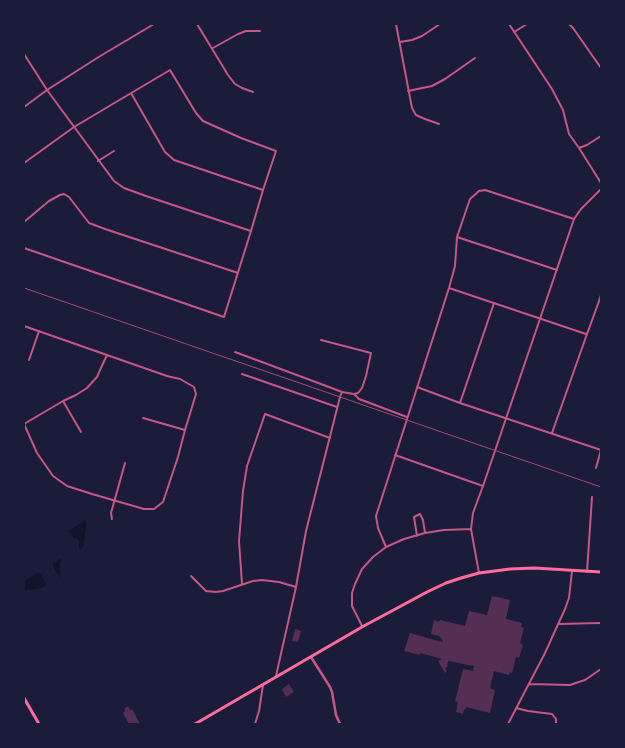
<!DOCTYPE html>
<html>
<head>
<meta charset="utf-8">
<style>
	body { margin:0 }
	#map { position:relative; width:625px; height:748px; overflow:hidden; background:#1b1b3a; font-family:"IBM Plex Sans",sans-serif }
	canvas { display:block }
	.frame { position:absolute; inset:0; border:25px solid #1b1b3a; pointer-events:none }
</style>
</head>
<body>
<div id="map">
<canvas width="625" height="748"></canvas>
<div class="frame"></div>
</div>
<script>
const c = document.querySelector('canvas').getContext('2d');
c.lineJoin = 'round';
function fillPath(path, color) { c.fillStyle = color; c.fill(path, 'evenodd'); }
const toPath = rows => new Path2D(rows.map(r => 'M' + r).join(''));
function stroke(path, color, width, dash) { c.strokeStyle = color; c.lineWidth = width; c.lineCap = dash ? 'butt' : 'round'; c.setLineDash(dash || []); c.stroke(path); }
const water = toPath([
	[86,520,86,526,83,548,81,549,79,549,79,541,78,539,74,538,68,531],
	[62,559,60,563,60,578,53,566,53,563,58,560],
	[38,573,41,574,46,584,44,587,37,589,24,590,24,581,36,574]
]);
const building = toPath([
	[492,596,510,600,506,619,522,623,521,627,524,628,520,643,523,645,519,658,516,657,512,673,510,672,509,675,494,671,490,688,495,690,490,713,466,707,466,709,464,709,463,714,456,712,458,702,455,701,463,669,473,671,474,666,448,661,447,667,445,668,447,671,445,673,438,661,442,659,420,653,420,655,404,651,410,633,442,642,443,640,439,636,431,634,434,620,439,622,440,620,465,626,469,611,487,615],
	[295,629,301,631,298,642,292,641],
	[289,684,294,692,286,697,282,689],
	[128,706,130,710,132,709,140,724,129,724,123,713,125,711,124,709]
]);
const minor = toPath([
	[197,24,228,75,235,84,242,88,253,92],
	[396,24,412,108,416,115,425,119,439,124],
	[509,24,552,89,563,110,569,134,579,148,601,183],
	[569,24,573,28,601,68],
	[514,32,527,24],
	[400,42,412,40,422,36,440,24],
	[213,48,238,34,246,31,260,31],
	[24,54,47,90,114,181,124,188,146,196,251,231],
	[408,91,432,86,445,79,475,58],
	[131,93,165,152,174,160,263,190],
	[24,107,47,90,97,58,154,24],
	[579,148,587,145,601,136],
	[98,161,114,151],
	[24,163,74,127,170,70,196,113,203,121,241,138,276,151,263,190,251,231,224,317,24,248],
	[24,222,49,201,60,195,64,194,69,197,89,223,105,229,238,273],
	[457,237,557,270],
	[449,288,586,334],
	[24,326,167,376,180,379,194,387,196,394,185,430,178,457,163,502,154,509,144,509,92,494,67,486,53,476,37,453,24,424],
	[235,352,329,387,342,392,354,394,358,393,362,388,366,376,371,353,321,340],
	[29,360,39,331],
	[242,374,337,407],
	[417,387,460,403,601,450],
	[354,394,359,399,407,417],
	[63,401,81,432],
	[460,403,494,303],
	[143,418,185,430],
	[24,424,63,401,76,395,87,388,97,377,100,370,107,355],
	[552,433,587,334,598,304,601,295],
	[395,455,483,486],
	[596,468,601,450],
	[112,519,111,513,125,463],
	[417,536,414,517,420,514,423,520,425,533],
	[386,547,378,528,376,516,449,288,455,266,457,237,470,199,479,191,485,190,574,219],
	[587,572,592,497],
	[479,573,471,529,473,513,483,486,574,219,581,209,601,189],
	[191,576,206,591,216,592,223,591,253,581,262,580,279,582,296,587],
	[242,584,239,541,243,491,247,466,265,414,330,438],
	[559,624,601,623],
	[362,626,352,606,352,593,355,584,362,569,373,557,386,547,404,539,425,533,444,530,471,529],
	[276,676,296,587,306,531,340,397,342,392],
	[529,684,570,685,585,680,601,669],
	[516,708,528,711,552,714,556,719,556,724],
	[255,724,259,711,263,685],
	[279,724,282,724],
	[508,724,545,653,565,609,569,598,572,571]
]);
const tertiary = toPath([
	[311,657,330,687,332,692,336,715,340,724]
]);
const primary = toPath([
	[24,698,39,724],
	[195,724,362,627,427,592,446,583,461,578,479,573,510,569,534,568,601,572]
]);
const rail = toPath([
	[24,288,601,487]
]);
fillPath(water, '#12122b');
fillPath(building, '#542f53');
stroke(minor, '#c65784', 2);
stroke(tertiary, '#c65784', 2.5);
stroke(primary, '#ff6b9d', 3);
stroke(rail, '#a44b75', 1);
</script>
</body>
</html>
